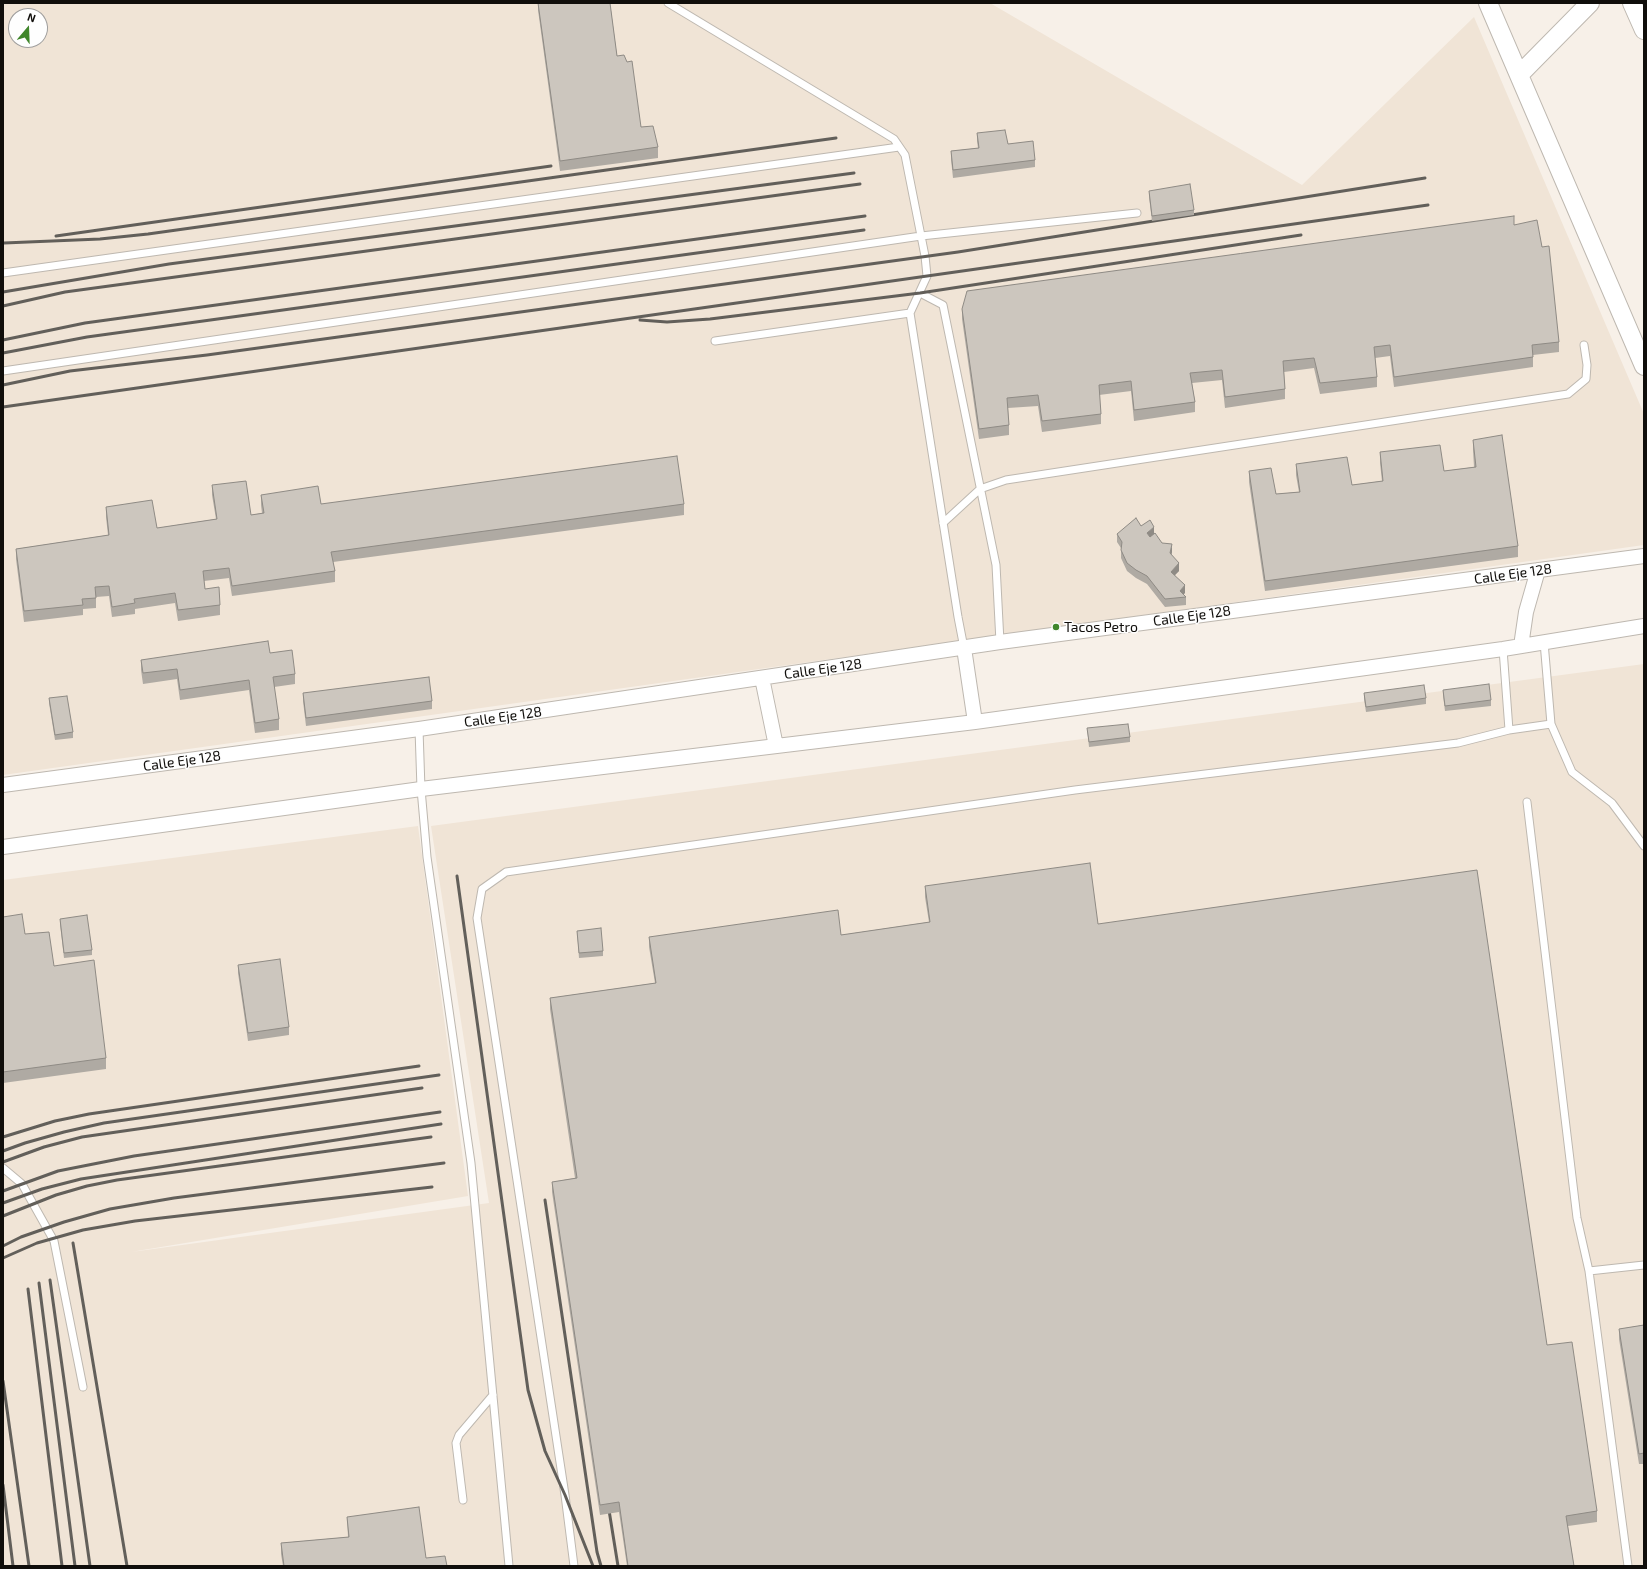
<!DOCTYPE html>
<html>
<head>
<meta charset="utf-8">
<style>
	body { margin:0 }
	#map { position:relative; width:1647px; height:1569px; overflow:hidden; background:#f7f0e8; font-family:"Exo 2",sans-serif }
	canvas { display:block }
	.frame { position:absolute; inset:0; border:4px solid #100e0b; pointer-events:none }
	.north { position:absolute; left:8px; top:8px; width:40px; height:40px; box-sizing:border-box; background:#fefefe; border:1px solid #9f9e9d; border-radius:50%; rotate:19deg; font-size:11px; font-weight:700; line-height:16px; text-align:center; color:#100e0b }
	.north::after { content:''; display:block; margin:auto; width:14px; height:18px; background:#40862b; clip-path:polygon(50% 0,100% 100%,50% 72%,0 100%) }
</style>
</head>
<body>
<div id="map">
<canvas width="1647" height="1569"></canvas>
<div class="frame"></div>
<div class="north">N</div>
</div>
<script>
const c = document.querySelector('canvas').getContext('2d');
c.lineJoin = 'round';
function fillPath(path, color) { c.fillStyle = color; c.fill(path, 'evenodd'); }
const toPath = rows => new Path2D(rows.map(r => 'M' + r).join(''));
function stroke(path, color, width, dash) { c.strokeStyle = color; c.lineWidth = width; c.lineCap = dash ? 'butt' : 'round'; c.setLineDash(dash || []); c.stroke(path); }
function drawText(font, color, halo, rows, align = 'center') {
  c.font = font + ' "Exo 2",sans-serif'; c.lineWidth = 3; c.setLineDash([]); c.textBaseline = 'middle'; c.strokeStyle = halo; c.fillStyle = color; for (const [text, x, y, turn = 0] of rows) {
    c.save(); c.translate(x, y); c.rotate((+turn || 0) * Math.PI / 180); c.textAlign = isNaN(turn) ? turn : align; if (halo) c.strokeText(text, 0, 0); c.fillText(text, 0, 0); c.restore();
  }
}
const built = toPath([
	[3,3,990,3,1302,185,1474,17,1644,414,1644,545,3,775],
	[16,16,40,16,40,40,16,40],
	[1644,664,1644,1566,3,1566,3,880,418,826,468,1196,131,1252,489,1203,431,826]
]);
const service = toPath([
	[668,3,894,139,905,155,925,256,927,276,910,313,958,617,964,648],
	[3,273,899,147],
	[920,293,943,305,996,565,1000,642],
	[715,341,910,313],
	[3,371,921,236,1137,213],
	[943,523,980,489,1006,480,1568,394,1586,379,1587,365,1584,345],
	[1544,642,1551,724],
	[1503,649,1509,730],
	[419,729,421,789,427,857,471,1163,509,1566],
	[1527,802,1577,1218,1589,1271,1644,1265],
	[3,1168,22,1184,54,1241,83,1387],
	[1589,1271,1628,1566],
	[463,1500,456,1443,459,1435,493,1395],
	[574,1566,565,1495,477,918,482,889,506,872,1075,790,1458,743,1509,730,1551,724,1572,772,1612,803,1644,846]
]);
const minor = toPath([
	[1521,646,1526,612,1538,570],
	[964,648,975,722],
	[762,678,776,746],
	[3,785,419,729,1000,642,1644,556],
	[3,847,421,789,975,722,1503,649,1644,626]
]);
const tertiary = toPath([
	[1488,3,1644,366],
	[1632,3,1644,30],
	[1519,75,1590,3]
]);
const rail = toPath([
	[56,236,551,166],
	[4,243,100,239,148,234,836,138],
	[3,292,169,264,854,173],
	[3,306,65,292,860,184],
	[640,320,667,322,710,319,920,293,1301,235],
	[3,340,85,323,865,216],
	[3,353,87,337,864,230],
	[3,385,70,371,207,355,958,252,1425,178],
	[3,407,1428,205],
	[457,876,528,1390,545,1451,565,1495,593,1566],
	[3,1137,55,1121,89,1114,419,1066],
	[3,1151,25,1143,64,1132,104,1123,439,1075],
	[3,1162,44,1147,82,1137,422,1088],
	[3,1191,58,1171,134,1156,440,1112],
	[545,1200,597,1552,601,1566],
	[3,1203,42,1189,81,1179,441,1124],
	[3,1216,56,1195,87,1186,117,1180,431,1137],
	[73,1243,127,1566],
	[3,1246,21,1237,64,1222,110,1209,174,1198,444,1163],
	[3,1258,37,1243,83,1230,135,1221,432,1187],
	[50,1280,90,1566],
	[39,1283,75,1566],
	[28,1289,62,1566],
	[3,1381,29,1566],
	[3,1485,13,1566],
	[608,1504,618,1566]
]);
const wall = toPath([
	[538,3,610,3,617,56,641,127,658,147,658,158,560,171,538,10],
	[977,133,1008,144,1035,160,1035,167,953,178,951,159,951,151,978,148,977,141],
	[1149,191,1194,210,1194,215,1152,221,1149,197],
	[1514,225,1542,247,1559,342,1559,352,1533,355,1533,367,1394,387,1390,356,1375,358,1377,377,1377,387,1320,394,1314,368,1284,372,1285,389,1285,399,1225,408,1222,380,1192,383,1195,402,1195,412,1134,421,1131,391,1099,395,1101,414,1101,424,1042,432,1038,406,1008,408,1009,425,1009,435,979,439,962,319,962,309],
	[1473,440,1518,546,1518,557,1265,591,1249,482,1249,471,1276,494,1299,492,1296,475,1296,464,1352,485,1382,481,1380,463,1380,452,1444,471,1474,467,1473,450],
	[212,485,251,515,262,513,261,505,261,495,321,504,684,504,684,515,333,562,335,571,335,582,232,596,229,578,204,581,205,589,220,605,220,615,178,621,175,603,135,609,135,614,112,617,109,596,96,597,96,608,83,609,83,615,24,622,16,559,16,549,108,535,106,517,106,507,157,528,216,519,212,495],
	[1141,526,1154,534,1162,543,1172,552,1171,555,1179,571,1175,575,1185,593,1183,594,1186,597,1186,605,1165,607,1147,584,1136,578,1127,571,1121,558,1121,548,1117,542,1117,534],
	[270,653,295,674,295,684,274,687,279,719,279,730,255,733,249,690,180,700,177,679,143,684,141,670,141,660],
	[1443,690,1491,700,1491,706,1445,711,1443,695],
	[303,693,432,701,432,709,306,726,303,701],
	[1364,693,1426,698,1426,704,1366,712,1364,699],
	[49,698,73,732,73,738,55,740,49,703],
	[1087,728,1130,737,1130,742,1089,747],
	[925,886,1098,924,1547,1345,1597,1511,1597,1522,1568,1526,1574,1566,627,1566,619,1512,600,1515,552,1192,552,1182,575,1178,550,1009,550,998,655,983,649,947,649,937,841,935,929,922,925,897],
	[3,917,25,934,54,966,106,1058,106,1069,3,1083],
	[60,919,92,950,92,955,64,958,60,924],
	[577,931,603,951,603,956,579,958],
	[238,965,289,1027,289,1035,248,1041,238,973],
	[1644,1325,1644,1464,1639,1464,1619,1339,1619,1329],
	[347,1517,426,1558,447,1566,283,1566,281,1554,281,1543,348,1537]
]);
const shadedWall = toPath([
	[1154,527,1154,534,1147,541,1147,533],
	[1172,544,1172,552,1170,561,1170,553],
	[1179,563,1179,571,1171,579,1171,572],
	[1185,585,1185,593,1180,598,1180,591]
]);
const building = toPath([
	[538,3,610,3,617,56,624,55,627,62,632,61,641,127,653,126,658,147,560,161,538,3],
	[1005,130,1008,144,1033,141,1035,160,953,170,951,151,979,148,977,133,1005,130],
	[1190,184,1194,210,1152,216,1149,191,1190,184],
	[1514,216,1514,225,1537,220,1542,247,1549,246,1559,342,1532,345,1533,357,1394,377,1390,345,1374,347,1377,377,1320,383,1314,358,1283,361,1285,389,1225,397,1222,370,1190,373,1195,402,1134,410,1131,381,1099,385,1101,414,1042,421,1038,395,1007,398,1009,425,979,429,962,309,967,291,1514,216],
	[1502,435,1518,546,1265,581,1249,471,1271,468,1276,494,1300,492,1296,464,1347,457,1352,485,1383,481,1380,452,1440,445,1444,471,1476,467,1473,440,1502,435],
	[677,456,684,504,331,552,335,571,232,586,229,568,203,571,205,589,219,587,220,605,178,610,175,593,134,599,135,603,112,607,109,586,95,587,96,598,82,599,83,605,24,611,16,549,109,535,106,507,152,500,157,528,217,519,212,485,246,481,251,515,264,513,261,495,318,486,321,504,677,456],
	[1136,518,1141,526,1150,520,1154,527,1147,533,1150,537,1155,533,1162,543,1172,544,1170,553,1179,563,1171,572,1185,585,1180,591,1186,597,1165,599,1147,576,1136,570,1127,563,1121,550,1122,542,1117,534,1136,518],
	[268,641,270,653,292,650,295,674,273,677,279,719,255,723,249,680,180,690,177,669,143,673,141,660,268,641],
	[429,677,432,701,306,718,303,693,429,677],
	[1489,684,1491,700,1445,706,1443,690,1489,684],
	[1424,685,1426,698,1366,707,1364,693,1424,685],
	[67,696,73,732,55,735,49,698,67,696],
	[1128,724,1130,737,1089,742,1087,728,1128,724],
	[1090,863,1098,924,1477,870,1547,1345,1572,1342,1597,1511,1566,1516,1574,1566,628,1566,619,1502,600,1505,552,1182,577,1178,550,998,656,983,649,937,838,910,841,935,930,922,925,886,1090,863],
	[22,914,25,934,49,932,54,966,94,960,106,1058,3,1072,3,917,22,914],
	[87,915,92,950,64,953,60,919,87,915],
	[601,928,603,951,579,953,577,931,601,928],
	[280,959,289,1027,248,1033,238,965,280,959],
	[1644,1325,1644,1453,1639,1454,1619,1329,1644,1325],
	[419,1507,426,1558,445,1556,447,1566,284,1566,281,1543,349,1537,347,1517,419,1507]
]);
const markers = [
	[1056,627,4,"#40862b"]
];
const streetNames = [
	["Calle Eje 128",1513,574,-8],
	["Calle Eje 128",1192,616,-8],
	["Calle Eje 128",823,669,-8],
	["Calle Eje 128",503,717,-8],
	["Calle Eje 128",182,761,-8]
];
const poiNames = [
	["Tacos Petro",1064,627]
];
fillPath(built, '#f0e4d6');
stroke(service, '#beb8b0', 9);
stroke(minor, '#beb8b0', 16);
stroke(tertiary, '#beb8b0', 20);
stroke(service, '#fff', 7);
stroke(minor, '#fff', 14);
stroke(tertiary, '#fff', 18);
stroke(rail, '#625f5a', 3);
fillPath(wall, '#afaaa3');
fillPath(shadedWall, '#8f8b85');
fillPath(building, '#ccc6be');
stroke(building, '#8f8b85', 1);
for (const [x, y, r, color] of markers) { const dot = new Path2D(); dot.arc(x, y, r, 0, 2 * Math.PI); c.fillStyle = color; c.fill(dot); stroke(dot, '#fefefe', 1.5); }
drawText('14px', '#100e0b', '#fefefe', streetNames);
drawText('14px', '#100e0b', '#fefefe', poiNames, 'left');
</script>
</body>
</html>
